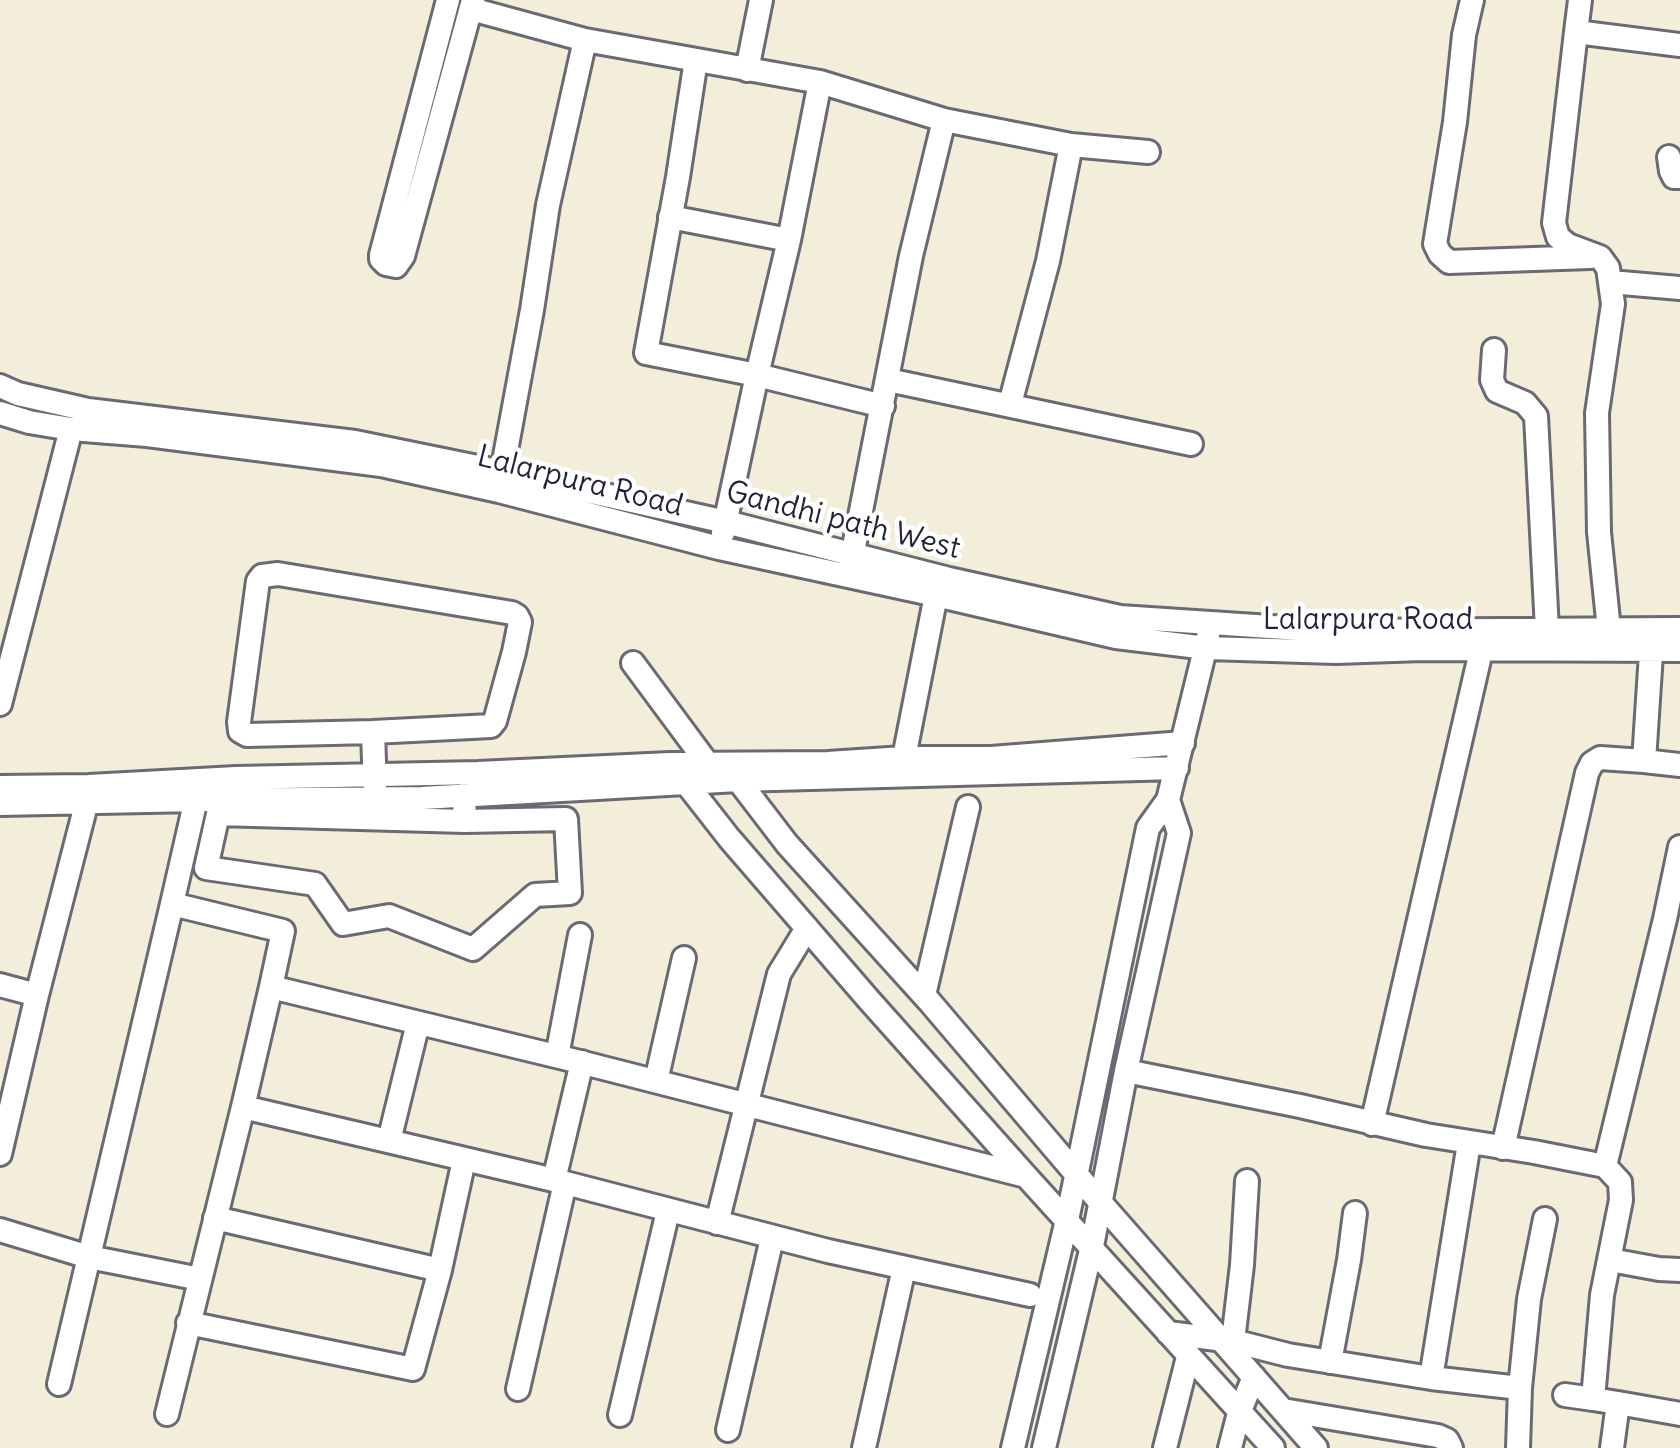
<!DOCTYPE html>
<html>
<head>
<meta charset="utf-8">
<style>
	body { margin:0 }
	canvas { display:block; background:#f2eeda }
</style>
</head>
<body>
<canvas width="1680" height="1448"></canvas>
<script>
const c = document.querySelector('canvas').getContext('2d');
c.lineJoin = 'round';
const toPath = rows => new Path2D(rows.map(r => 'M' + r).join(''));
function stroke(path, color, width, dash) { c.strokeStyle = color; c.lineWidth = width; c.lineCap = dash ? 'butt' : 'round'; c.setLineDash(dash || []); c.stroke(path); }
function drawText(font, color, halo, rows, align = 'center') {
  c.font = font + ' Delius,sans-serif'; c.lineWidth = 9; c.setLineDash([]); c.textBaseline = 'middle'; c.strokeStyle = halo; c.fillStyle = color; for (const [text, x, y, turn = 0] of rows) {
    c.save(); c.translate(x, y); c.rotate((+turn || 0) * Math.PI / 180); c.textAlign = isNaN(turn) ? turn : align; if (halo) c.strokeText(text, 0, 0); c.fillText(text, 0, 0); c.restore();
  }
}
const minor = toPath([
	[448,0,381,255,381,259,386,264,396,266,403,256,473,0],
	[1472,0,1464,35,1455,122,1435,244,1440,254,1449,262,1590,257],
	[1580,0,1576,32,1680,45],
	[471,9,585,40],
	[1576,32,1554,223,1558,237,1568,245,1600,257,1608,268,1613,304,1597,413,1599,532,1609,630],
	[696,60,678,177,646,353,757,375,883,406],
	[747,70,761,0],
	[1669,157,1671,171,1674,177,1680,177],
	[670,217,789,240],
	[1610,282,1680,288],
	[1494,350,1492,380,1497,391,1525,403,1536,416,1547,630],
	[888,380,1191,444],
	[0,386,18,394,88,410,355,442,502,472,726,522,949,579,1120,617,1331,631,1680,629],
	[1010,404,1048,261,1071,145],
	[0,413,29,422,71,429,147,435,381,465,499,491,719,548,936,595,1116,637,1207,648,1336,652,1423,649,1680,650],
	[500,483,532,310,548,205,585,40,820,82,944,120,1071,145,1148,152],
	[723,533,757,375,789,240,820,82],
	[850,567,911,256,944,120],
	[1652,638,1644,761,1680,765],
	[633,663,713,771],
	[0,704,71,429],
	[373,732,491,726,495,721,514,652,520,622,517,616,512,613,278,574,262,576,258,581,239,722,240,731,247,735,373,732,375,790],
	[901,773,936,595],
	[738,780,787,844,929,1001,1100,1202,1316,1448],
	[686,783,729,838,869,1000,1026,1176,1273,1448],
	[199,786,172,904,283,931,271,987,572,1060,1026,1176],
	[0,787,89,786,236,778,478,773,670,764,828,763,904,758,991,758,1183,743],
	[464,795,465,821,566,819,570,893,535,895,473,949,389,916,343,924,315,884,206,868,218,814,465,821],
	[0,804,197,800,422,798,738,780,1177,768],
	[0,985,37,995,0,1154],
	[271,987,243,1107,554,1180,828,1251,1030,1295],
	[37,995,87,801],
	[924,995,968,807],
	[557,1056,580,935],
	[1126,1071,1300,1106,1426,1135,1534,1152,1605,1166,1620,1182,1621,1200,1602,1295,1593,1399,1618,1403,1612,1448],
	[656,1081,684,958],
	[1372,1124,1481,651],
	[389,1141,418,1023],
	[1503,1148,1587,773,1592,763,1600,758,1644,761],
	[1605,1166,1665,919,1680,847],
	[554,1180,582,1062],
	[215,1218,440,1270,464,1160],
	[717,1223,779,974,807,928],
	[0,1230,89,1257,200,1279],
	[1610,1260,1659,1269,1680,1270],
	[188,1323,413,1369,440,1270],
	[1168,1333,1233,1341,1288,1355,1431,1378,1520,1388],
	[1233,1341,1242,1265,1247,1181],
	[1330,1362,1349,1260,1355,1213],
	[1431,1378,1469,1143],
	[59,1384,172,904],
	[518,1389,565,1183],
	[1565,1395,1593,1399],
	[1618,1403,1680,1414],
	[1283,1410,1438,1436,1447,1440,1451,1448],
	[167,1414,243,1107],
	[620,1415,668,1211],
	[728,1430,772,1238],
	[864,1448,904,1268],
	[1013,1448,1067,1220,1148,828,1168,800,1208,637],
	[1044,1448,1092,1246,1126,1071,1179,833,1168,800],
	[1165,1448,1188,1357],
	[1230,1448,1239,1413,1254,1377],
	[1518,1448,1520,1388,1529,1299,1545,1219]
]);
const streetNames = [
	["Lalarpura Road",580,482,14],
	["Gandhi path West",843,521,14],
	["Lalarpura Road",1368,620]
];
stroke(minor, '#6b6973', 28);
stroke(minor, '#fff', 22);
drawText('30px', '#22223b', '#fff', streetNames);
</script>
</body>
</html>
